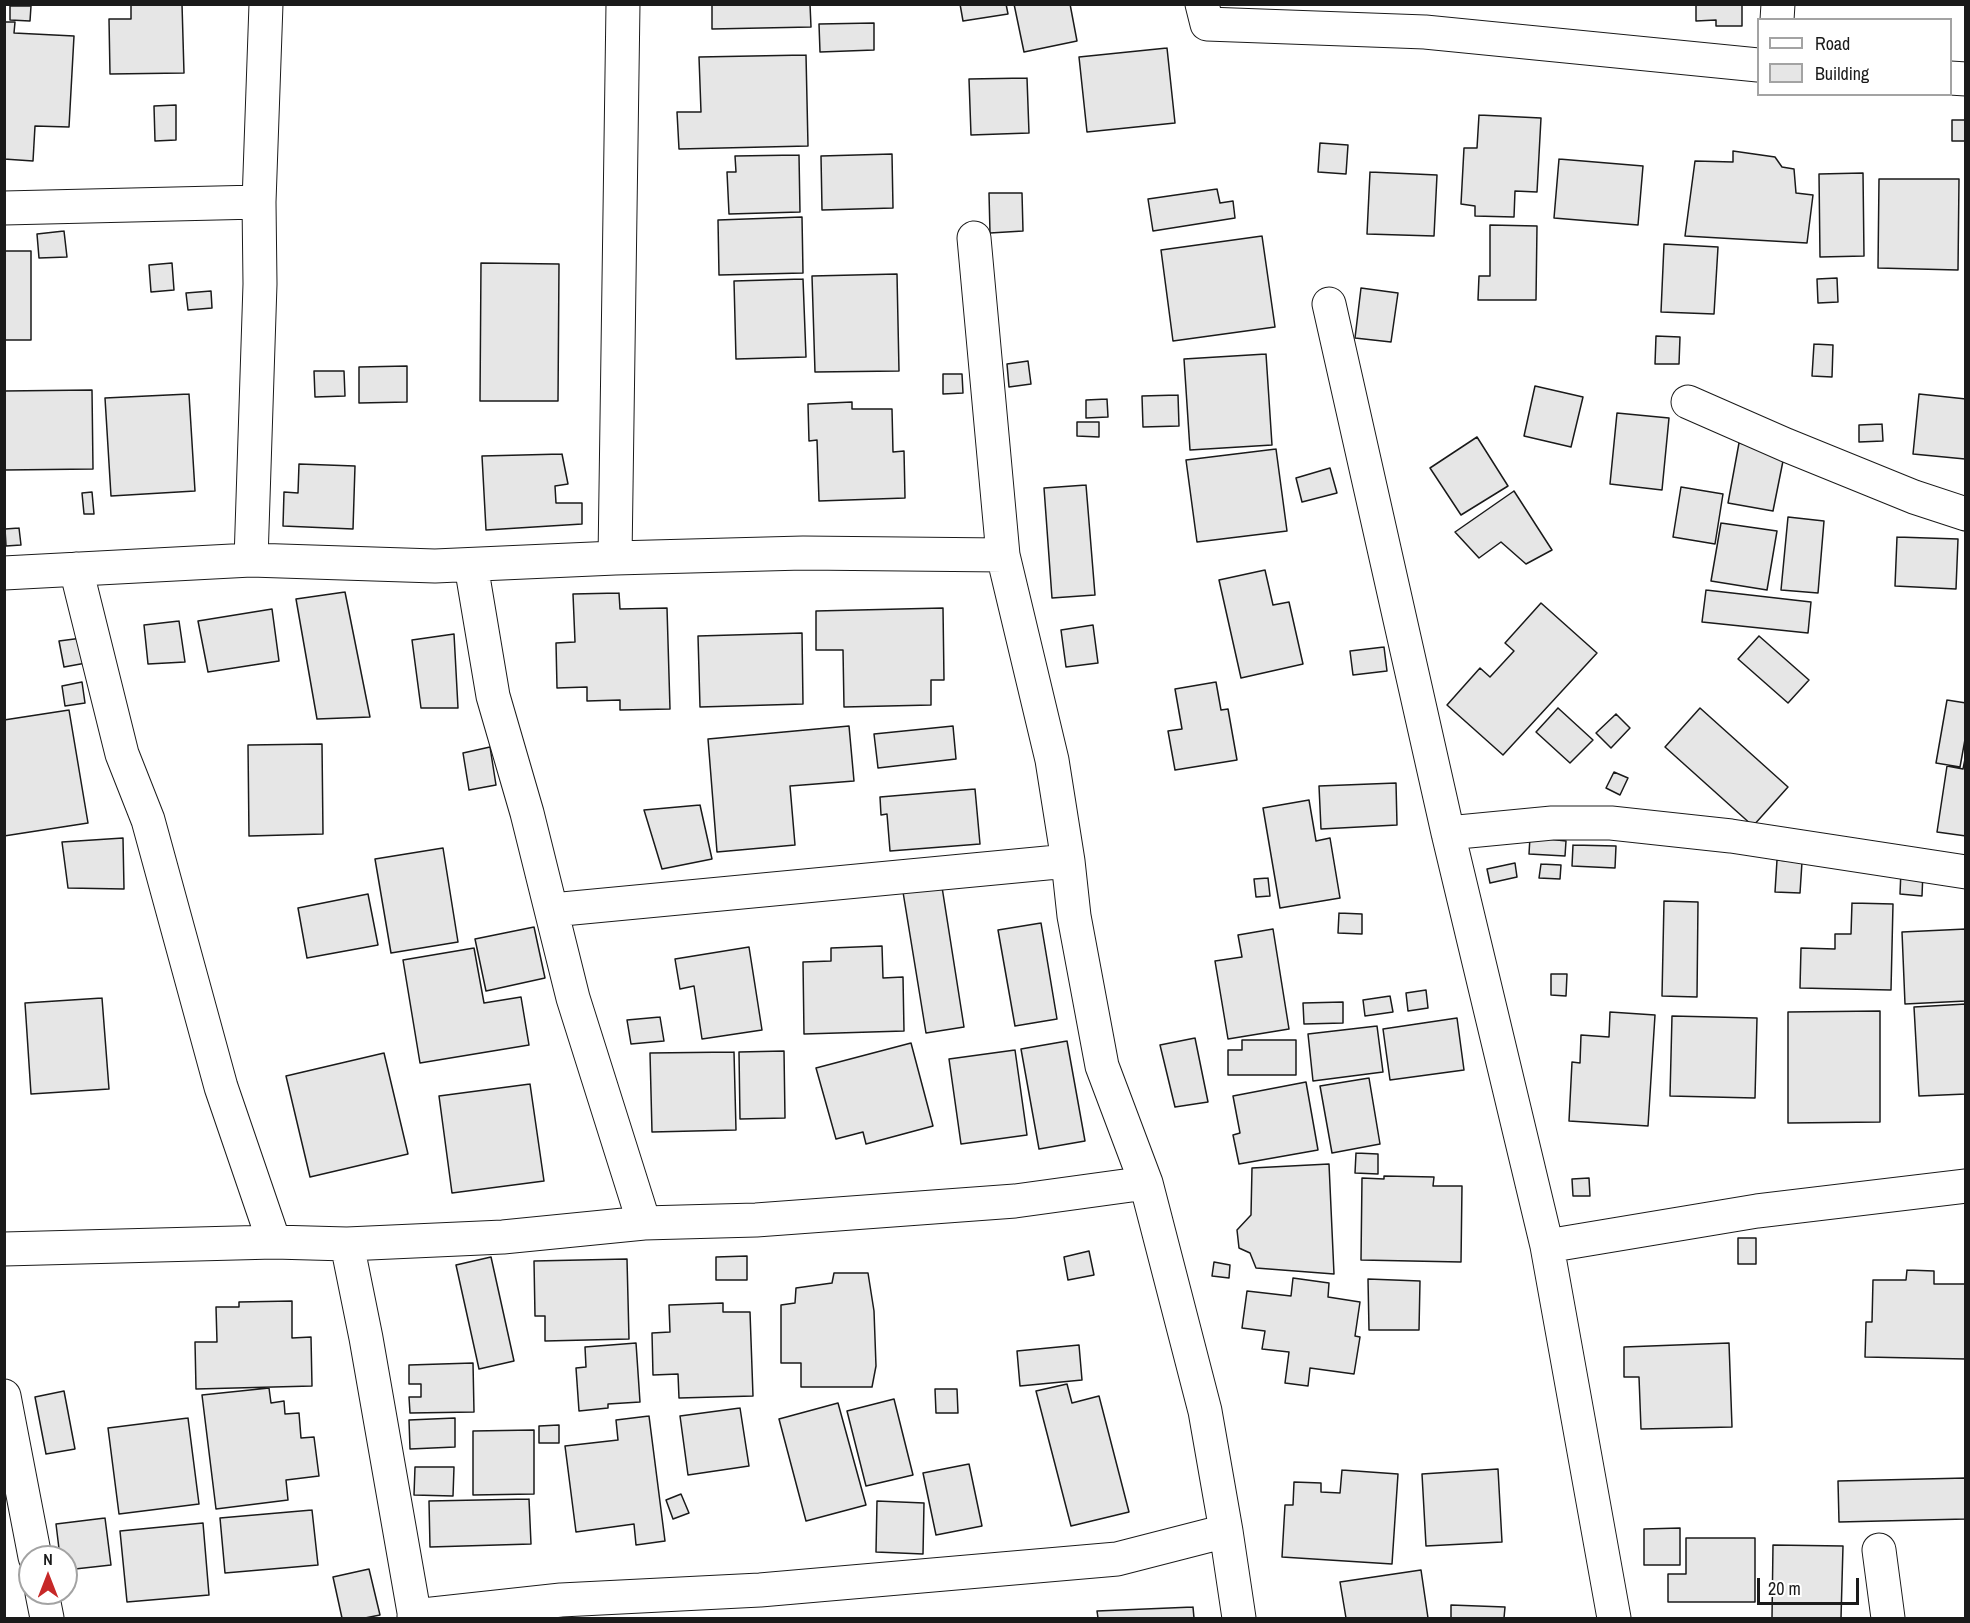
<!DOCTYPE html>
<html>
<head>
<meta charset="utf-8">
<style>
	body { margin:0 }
	#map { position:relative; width:1970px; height:1623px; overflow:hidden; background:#fff; font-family:"Archivo Narrow",sans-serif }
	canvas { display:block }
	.frame { position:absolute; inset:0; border:6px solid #1a1a1a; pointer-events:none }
	.legend { position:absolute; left:1757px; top:18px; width:195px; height:78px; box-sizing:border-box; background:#fff; border:2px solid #a3a3a3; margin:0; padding:8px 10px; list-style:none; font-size:18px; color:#1a1a1a }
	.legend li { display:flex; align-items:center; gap:12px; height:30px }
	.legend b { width:30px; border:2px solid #a3a3a3 }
	.north { position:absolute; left:18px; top:1545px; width:60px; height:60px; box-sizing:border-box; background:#fff; border:2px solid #a3a3a3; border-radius:50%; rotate:0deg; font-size:16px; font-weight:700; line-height:24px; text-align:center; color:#1a1a1a }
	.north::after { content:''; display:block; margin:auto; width:21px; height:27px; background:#c62828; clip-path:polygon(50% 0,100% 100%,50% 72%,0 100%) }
	.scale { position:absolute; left:1757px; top:1578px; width:102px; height:27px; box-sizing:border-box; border:3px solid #1a1a1a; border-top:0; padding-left:8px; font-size:18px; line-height:21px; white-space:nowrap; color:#1a1a1a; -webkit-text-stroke:4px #fff; paint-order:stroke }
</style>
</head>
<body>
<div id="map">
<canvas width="1970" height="1623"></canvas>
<div class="frame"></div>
<ul class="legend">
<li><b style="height:8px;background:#fff"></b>Road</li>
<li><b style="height:16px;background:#e6e6e6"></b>Building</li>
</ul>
<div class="north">N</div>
<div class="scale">20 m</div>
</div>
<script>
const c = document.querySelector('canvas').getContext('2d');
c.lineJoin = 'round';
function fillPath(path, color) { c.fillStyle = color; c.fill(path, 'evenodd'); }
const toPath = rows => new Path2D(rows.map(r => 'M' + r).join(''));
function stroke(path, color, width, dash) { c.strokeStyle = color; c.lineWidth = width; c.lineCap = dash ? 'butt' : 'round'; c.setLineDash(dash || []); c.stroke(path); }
const building = toPath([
	[131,4,182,4,184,73,110,74,109,19,131,19,131,4],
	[712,4,810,4,811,27,712,29,712,4],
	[960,4,1006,4,1008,14,963,21,960,4],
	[1014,4,1070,4,1077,41,1024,52,1014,4],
	[1696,4,1742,4,1742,26,1716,26,1716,20,1696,21,1696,4],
	[10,6,31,6,30,21,10,20,10,6],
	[4,22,15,22,14,33,74,36,69,127,35,126,33,161,4,159,4,22],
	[874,23,874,50,820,52,819,24,874,23],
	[1167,48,1175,123,1087,132,1079,57,1167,48],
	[806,55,808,146,679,149,677,112,701,112,699,57,806,55],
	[1027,78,1029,133,971,135,969,79,1027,78],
	[176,105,176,140,155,141,154,106,176,105],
	[1479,115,1541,118,1537,192,1515,191,1514,217,1475,216,1475,206,1461,204,1464,148,1477,148,1479,115],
	[1952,120,1966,120,1966,141,1952,141,1952,120],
	[1320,143,1348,145,1346,174,1318,172,1320,143],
	[1733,151,1775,157,1782,167,1794,169,1796,193,1813,195,1807,243,1685,236,1695,161,1733,162,1733,151],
	[892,154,893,208,822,210,821,156,892,154],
	[799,155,800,212,729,214,727,172,736,172,735,156,799,155],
	[1559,159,1643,166,1638,225,1554,218,1559,159],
	[1370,172,1437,175,1434,236,1367,234,1370,172],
	[1863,173,1864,256,1820,257,1819,174,1863,173],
	[1879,179,1959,179,1958,270,1878,268,1879,179],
	[1217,189,1220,203,1233,201,1235,218,1153,231,1148,199,1217,189],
	[989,193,1022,193,1023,231,990,233,989,193],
	[802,217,803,273,719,275,718,220,802,217],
	[1490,225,1537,226,1536,300,1478,300,1479,276,1490,276,1490,225],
	[64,231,67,257,39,258,37,234,64,231],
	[1262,236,1275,327,1173,341,1161,250,1262,236],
	[1664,244,1718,247,1714,314,1661,312,1664,244],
	[4,251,31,251,31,340,4,340,4,251],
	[172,263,174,290,151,292,149,265,172,263],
	[481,263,559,264,558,401,480,401,481,263],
	[897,274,899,371,815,372,812,276,897,274],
	[1837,278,1838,302,1818,303,1817,279,1837,278],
	[803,279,806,357,736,359,734,281,803,279],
	[1361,288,1398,293,1391,342,1355,338,1361,288],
	[211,291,212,308,188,310,186,293,211,291],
	[1656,336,1680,337,1679,364,1655,364,1656,336],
	[1814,344,1833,345,1832,377,1812,376,1814,344],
	[1266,354,1272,445,1190,450,1184,359,1266,354],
	[1028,361,1031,384,1009,387,1007,364,1028,361],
	[407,366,407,402,359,403,359,367,407,366],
	[314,371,344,371,345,396,315,397,314,371],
	[943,374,962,374,963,393,943,394,943,374],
	[1535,386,1583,397,1571,447,1524,436,1535,386],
	[92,390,93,469,5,470,4,391,92,390],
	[189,394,195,491,111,496,105,398,189,394],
	[1919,394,1966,399,1965,459,1913,454,1919,394],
	[1178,395,1179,426,1143,427,1142,396,1178,395],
	[1107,399,1108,417,1086,418,1086,400,1107,399],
	[852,402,852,409,892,409,893,452,904,451,905,498,819,501,817,440,809,441,808,404,852,402],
	[1617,413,1669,418,1662,490,1610,484,1617,413],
	[1077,422,1099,422,1099,437,1077,436,1077,422],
	[1882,424,1883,441,1859,442,1859,425,1882,424],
	[1477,437,1508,486,1461,515,1430,468,1477,437],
	[1739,443,1785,451,1773,511,1728,503,1739,443],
	[1276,449,1287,531,1197,542,1186,460,1276,449],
	[562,454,568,484,555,486,556,503,582,503,582,524,486,530,482,456,562,454],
	[299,464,355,466,353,529,283,526,284,492,298,493,299,464],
	[1330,468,1337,493,1302,502,1296,478,1330,468],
	[1086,485,1095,595,1052,598,1044,488,1086,485],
	[1681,487,1723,494,1715,544,1673,537,1681,487],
	[1514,491,1552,550,1526,564,1501,542,1479,558,1455,532,1514,491],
	[92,492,94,514,84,514,82,493,92,492],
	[1788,517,1824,521,1818,593,1781,590,1788,517],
	[1721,523,1777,531,1767,590,1711,581,1721,523],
	[19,528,21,545,6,546,5,529,19,528],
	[1897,537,1958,539,1956,589,1895,586,1897,537],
	[1265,570,1273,605,1289,602,1303,664,1241,678,1219,580,1265,570],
	[1706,590,1811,602,1808,633,1702,622,1706,590],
	[345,592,370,717,317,719,296,599,345,592],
	[619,593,620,609,667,608,670,709,620,710,620,700,587,701,587,687,557,688,556,643,575,642,573,594,619,593],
	[1541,603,1597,653,1503,755,1447,705,1480,668,1490,677,1514,651,1505,643,1541,603],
	[943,608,944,680,931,680,931,705,844,707,843,650,816,650,816,611,943,608],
	[272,609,279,661,208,672,198,621,272,609],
	[179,621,185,662,148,664,144,625,179,621],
	[1093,625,1098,663,1066,667,1061,630,1093,625],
	[802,633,803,704,700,707,698,636,802,633],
	[454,634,458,708,421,708,412,640,454,634],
	[1759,636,1809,680,1788,703,1738,659,1759,636],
	[82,638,86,663,64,667,59,641,82,638],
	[1384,647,1387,671,1353,675,1350,651,1384,647],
	[82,682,85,703,65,706,62,686,82,682],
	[1216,682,1221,710,1228,709,1237,760,1175,770,1168,731,1182,729,1175,689,1216,682],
	[1947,700,1966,703,1966,734,1960,767,1936,763,1947,700],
	[1558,708,1593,740,1570,763,1536,732,1558,708],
	[1700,708,1788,787,1753,826,1665,747,1700,708],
	[69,710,88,823,4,836,4,720,69,710],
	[1616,714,1630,728,1611,748,1596,733,1616,714],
	[849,726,854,781,790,786,795,845,717,852,708,739,849,726],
	[953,726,956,759,878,768,874,734,953,726],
	[322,744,323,834,249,836,248,745,322,744],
	[490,747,496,785,469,790,463,753,490,747],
	[1966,754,1966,836,1937,832,1947,766,1963,769,1966,754],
	[1614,772,1628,778,1620,795,1606,788,1614,772],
	[1396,783,1397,825,1321,829,1319,786,1396,783],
	[975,789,980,844,890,851,887,814,881,815,880,797,975,789],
	[1309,800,1316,841,1330,838,1340,898,1280,908,1263,808,1309,800],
	[700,805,712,859,662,869,644,810,700,805],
	[1530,837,1566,841,1565,856,1529,854,1530,837],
	[123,838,124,889,68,888,62,842,123,838],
	[1573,845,1616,846,1615,868,1572,866,1573,845],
	[443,848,458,942,391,953,375,859,443,848],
	[1777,860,1802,862,1800,893,1775,892,1777,860],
	[1515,863,1517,877,1490,883,1487,869,1515,863],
	[1541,864,1561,865,1560,879,1539,878,1541,864],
	[1901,870,1923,871,1922,896,1900,894,1901,870],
	[1268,878,1270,896,1256,897,1254,879,1268,878],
	[942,887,964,1027,926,1033,903,892,942,887],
	[368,894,378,945,307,958,298,908,368,894],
	[1664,901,1698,902,1697,997,1662,996,1664,901],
	[1852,903,1893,904,1891,990,1800,988,1801,948,1835,949,1835,934,1851,934,1852,903],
	[1339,913,1362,914,1362,934,1338,933,1339,913],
	[1041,923,1057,1019,1015,1026,998,930,1041,923],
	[534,927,545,978,486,991,475,939,534,927],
	[1273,929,1289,1029,1228,1039,1215,961,1242,957,1238,935,1273,929],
	[1966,929,1966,1001,1905,1004,1902,932,1966,929],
	[882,946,883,978,903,977,904,1031,804,1034,803,962,831,961,831,948,882,946],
	[749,947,762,1030,702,1039,694,986,680,989,675,959,749,947],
	[474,948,484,1003,521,997,529,1045,420,1063,403,960,474,948],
	[1551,974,1567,974,1566,996,1551,995,1551,974],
	[1426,990,1428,1008,1408,1011,1406,993,1426,990],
	[1390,996,1393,1012,1365,1016,1363,1000,1390,996],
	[102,998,109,1089,31,1094,25,1003,102,998],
	[1343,1002,1343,1023,1304,1024,1303,1003,1343,1002],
	[1966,1004,1966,1094,1919,1096,1914,1007,1966,1004],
	[1880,1011,1880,1122,1788,1123,1788,1012,1880,1011],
	[1610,1012,1655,1015,1648,1126,1569,1121,1572,1062,1580,1063,1581,1035,1609,1037,1610,1012],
	[1672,1016,1757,1018,1755,1098,1670,1096,1672,1016],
	[660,1017,664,1041,631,1044,627,1020,660,1017],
	[1457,1018,1464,1070,1390,1080,1383,1029,1457,1018],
	[1377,1026,1383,1072,1313,1081,1308,1034,1377,1026],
	[1195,1038,1208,1102,1175,1107,1160,1045,1195,1038],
	[1242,1040,1296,1040,1296,1075,1228,1075,1228,1050,1242,1050,1242,1040],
	[1067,1041,1085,1141,1039,1149,1021,1049,1067,1041],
	[911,1043,933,1126,866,1144,863,1132,836,1139,816,1068,911,1043],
	[1015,1050,1027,1135,961,1144,949,1059,1015,1050],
	[784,1051,785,1118,740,1119,739,1052,784,1051],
	[734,1052,736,1130,652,1132,650,1053,734,1052],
	[384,1053,408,1154,310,1177,286,1076,384,1053],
	[1369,1078,1380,1144,1332,1153,1320,1086,1369,1078],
	[1306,1082,1318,1150,1239,1164,1233,1135,1240,1133,1233,1096,1306,1082],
	[530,1084,544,1181,452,1193,439,1096,530,1084],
	[1356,1153,1378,1154,1378,1174,1355,1173,1356,1153],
	[1329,1164,1334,1274,1256,1268,1250,1253,1239,1248,1237,1230,1251,1215,1252,1168,1329,1164],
	[1384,1176,1434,1177,1433,1186,1462,1186,1461,1262,1361,1260,1362,1178,1384,1179,1384,1176],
	[1589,1178,1590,1196,1573,1196,1572,1179,1589,1178],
	[1738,1238,1756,1238,1756,1264,1738,1264,1738,1238],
	[1089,1251,1094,1275,1068,1280,1064,1257,1089,1251],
	[747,1256,747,1280,716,1280,716,1257,747,1256],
	[491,1257,514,1361,479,1369,456,1265,491,1257],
	[627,1259,629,1339,545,1341,545,1316,535,1316,534,1261,627,1259],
	[1214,1262,1230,1265,1229,1278,1212,1276,1214,1262],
	[1907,1270,1934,1271,1934,1284,1966,1284,1966,1359,1865,1357,1866,1322,1872,1322,1873,1280,1906,1280,1907,1270],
	[834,1273,868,1273,874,1311,876,1366,872,1387,801,1387,801,1363,781,1363,781,1305,795,1303,796,1288,832,1283,834,1273],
	[1293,1278,1329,1283,1328,1297,1360,1302,1355,1336,1360,1337,1354,1374,1310,1368,1308,1386,1285,1383,1289,1352,1262,1349,1265,1331,1242,1328,1247,1291,1291,1296,1293,1278],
	[1368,1279,1420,1281,1419,1330,1369,1330,1368,1279],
	[292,1301,292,1338,311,1337,312,1386,196,1389,195,1342,217,1342,216,1307,239,1307,239,1302,292,1301],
	[723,1303,723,1312,750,1312,753,1396,679,1398,678,1374,653,1375,652,1333,670,1332,669,1305,723,1303],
	[636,1343,640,1402,608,1404,608,1408,579,1411,576,1368,586,1367,585,1347,636,1343],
	[1729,1343,1732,1427,1641,1429,1639,1377,1624,1377,1624,1347,1729,1343],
	[1079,1345,1082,1380,1020,1386,1017,1351,1079,1345],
	[473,1363,474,1412,410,1413,409,1397,421,1397,421,1384,409,1384,409,1365,473,1363],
	[1067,1384,1072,1403,1099,1396,1129,1512,1071,1526,1036,1391,1067,1384],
	[269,1388,271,1403,284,1401,285,1414,299,1413,301,1438,314,1437,319,1476,286,1480,288,1500,216,1509,202,1395,269,1388],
	[935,1389,957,1389,958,1413,936,1413,935,1389],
	[64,1391,75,1449,46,1454,35,1397,64,1391],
	[894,1399,913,1475,866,1486,847,1411,894,1399],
	[838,1403,866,1505,806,1521,779,1419,838,1403],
	[740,1408,749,1466,688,1475,680,1416,740,1408],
	[649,1416,665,1541,636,1545,634,1524,576,1532,565,1446,618,1440,616,1420,649,1416],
	[188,1418,199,1504,119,1514,108,1428,188,1418],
	[455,1418,455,1447,410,1449,409,1420,455,1418],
	[559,1425,559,1443,539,1443,539,1426,559,1425],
	[534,1430,534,1494,473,1495,473,1431,534,1430],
	[969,1464,982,1526,936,1535,923,1473,969,1464],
	[415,1467,454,1467,453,1496,414,1495,415,1467],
	[1498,1469,1502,1542,1426,1546,1422,1474,1498,1469],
	[1342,1470,1398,1474,1392,1564,1282,1557,1285,1505,1293,1505,1294,1482,1321,1483,1321,1492,1340,1493,1342,1470],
	[1966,1478,1966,1519,1839,1522,1838,1481,1966,1478],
	[681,1494,689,1513,673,1519,666,1500,681,1494],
	[529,1499,531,1544,430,1547,429,1501,529,1499],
	[877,1501,924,1503,923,1554,876,1552,877,1501],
	[312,1510,318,1565,225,1573,220,1518,312,1510],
	[105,1518,111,1565,66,1570,66,1557,60,1557,56,1524,105,1518],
	[203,1523,209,1595,127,1602,120,1531,203,1523],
	[1680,1528,1680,1565,1644,1565,1644,1529,1680,1528],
	[1686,1538,1755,1538,1755,1602,1668,1602,1668,1574,1686,1574,1686,1538],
	[1773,1545,1843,1546,1841,1618,1772,1618,1773,1545],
	[369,1569,380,1615,365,1618,342,1618,333,1577,369,1569],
	[1421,1570,1428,1618,1346,1618,1340,1582,1421,1570],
	[1451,1605,1505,1607,1504,1618,1451,1618,1451,1605],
	[1193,1607,1194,1618,1098,1618,1097,1611,1193,1607]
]);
const minor = toPath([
	[1202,4,1207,24,1425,32,1758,65],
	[1777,20,1778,4],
	[1950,78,1966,79],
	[4,208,259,202],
	[974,238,1003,555],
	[1329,304,1448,833,1547,1246,1614,1618],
	[1688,402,1786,445,1914,497,1966,514],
	[615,558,623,4],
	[251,560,260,284,259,202,266,4],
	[471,565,493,696,527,813,573,998,644,1223],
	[76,569,122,754,148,820,221,1087,274,1242],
	[4,573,251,560,435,566,615,558,803,553,1003,555,1052,760,1068,861,1074,916,1102,1066,1146,1183,1205,1411,1226,1531,1239,1618],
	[1448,833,1552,823,1611,823,1731,836,1966,872],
	[552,910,1068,861],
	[347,1244,366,1338,415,1618],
	[1547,1246,1757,1211,1966,1186],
	[4,1249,274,1242,347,1244,503,1237,644,1223,756,1220,1015,1201,1146,1183],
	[4,1396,35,1557],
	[1879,1550,1888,1618],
	[42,1593,47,1618],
	[414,1616,561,1600,760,1590,1117,1559,1226,1531]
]);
fillPath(building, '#e6e6e6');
stroke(building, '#1a1a1a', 1.5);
stroke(minor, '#1a1a1a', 35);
stroke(minor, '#fff', 33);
</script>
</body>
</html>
